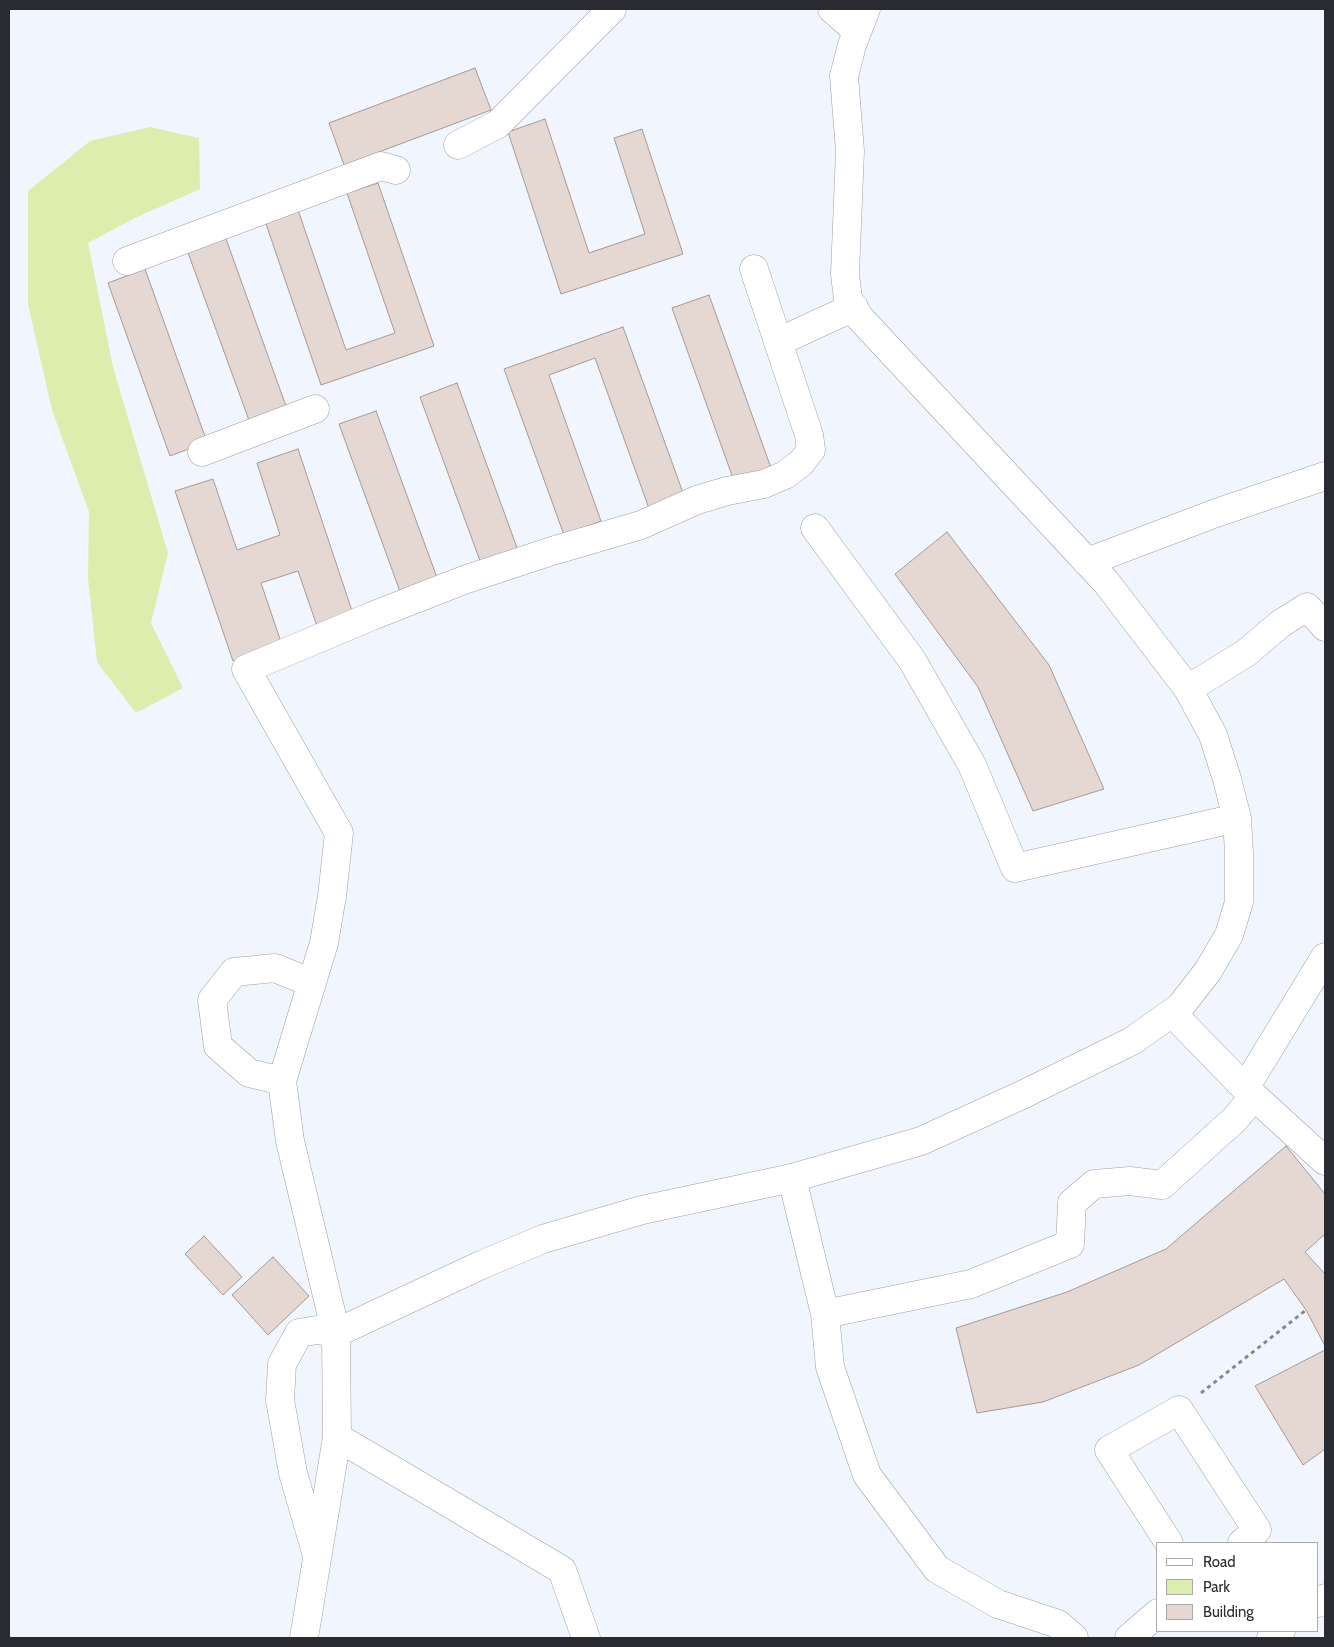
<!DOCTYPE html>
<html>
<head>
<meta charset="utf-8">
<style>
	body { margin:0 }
	#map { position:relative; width:1334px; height:1647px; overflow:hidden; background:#f1f5fe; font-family:Cabin,sans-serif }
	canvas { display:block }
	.frame { position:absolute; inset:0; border:10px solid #2a2b30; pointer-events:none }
	.legend { position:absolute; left:1156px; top:1542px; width:162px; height:90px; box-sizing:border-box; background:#fff; border:1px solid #aaaaac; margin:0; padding:6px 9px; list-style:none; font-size:15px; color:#2a2b30 }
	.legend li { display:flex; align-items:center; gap:10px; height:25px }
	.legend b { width:25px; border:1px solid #aaaaac }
</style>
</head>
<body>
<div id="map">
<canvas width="1334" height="1647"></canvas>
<div class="frame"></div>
<ul class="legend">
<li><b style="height:6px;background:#fff"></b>Road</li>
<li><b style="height:14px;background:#dbeead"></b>Park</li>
<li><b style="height:14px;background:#e5d8d2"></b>Building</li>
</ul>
</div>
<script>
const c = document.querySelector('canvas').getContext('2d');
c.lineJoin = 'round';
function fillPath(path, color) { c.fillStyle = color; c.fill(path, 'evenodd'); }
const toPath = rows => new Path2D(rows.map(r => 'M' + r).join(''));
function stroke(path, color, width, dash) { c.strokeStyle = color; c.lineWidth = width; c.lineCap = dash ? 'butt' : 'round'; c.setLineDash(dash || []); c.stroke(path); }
const green = toPath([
	[150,127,199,138,200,189,135,218,88,243,113,367,168,553,151,623,183,688,136,713,97,662,88,578,89,512,52,410,28,304,28,191,90,141]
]);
const building = toPath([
	[475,68,491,110,344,165,329,123,475,68],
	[545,119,589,253,645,234,614,138,642,129,683,254,561,294,508,132,545,119],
	[378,183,434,346,321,385,264,218,297,207,346,350,395,333,347,193,378,183],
	[225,236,287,409,250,423,187,250,225,236],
	[145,269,207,442,170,456,108,283,145,269],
	[709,295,771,468,734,481,672,308,709,295],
	[623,327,686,501,651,514,595,358,549,375,601,521,564,535,504,369,623,327],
	[457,383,520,556,483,569,420,397,457,383],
	[376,411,439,583,402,597,339,424,376,411],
	[298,449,354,617,318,629,298,571,261,583,282,645,233,661,175,491,213,479,237,550,280,535,257,463,298,449],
	[947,532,1049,665,1104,789,1033,811,978,687,895,574,947,532],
	[1286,1146,1325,1194,1325,1234,1305,1252,1325,1274,1325,1346,1306,1310,1284,1279,1139,1365,1043,1402,977,1413,956,1328,1067,1292,1166,1249,1286,1146],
	[204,1236,242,1277,223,1295,185,1254,204,1236],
	[273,1257,309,1296,268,1335,232,1295,273,1257],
	[1325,1350,1325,1449,1303,1465,1255,1386,1325,1350]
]);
const path = toPath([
	[1201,1393,1306,1310]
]);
const minor = toPath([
	[832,9,857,31],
	[458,145,498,124,612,9],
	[127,261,381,166,396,170],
	[778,342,854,307],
	[202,452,315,409],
	[815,528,912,660,972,765,1015,868,1237,818],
	[1087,562,1216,513,1325,476],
	[1188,689,1246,653,1280,624,1307,607,1325,627],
	[1172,1013,1245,1088,1325,1161],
	[282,1081,249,1073,218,1046,212,1000,234,972,275,968,312,983],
	[1245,1088,1325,957],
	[792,1178,825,1314],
	[337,1437,562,1570,586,1638],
	[1169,1543,1109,1450,1179,1410,1257,1530,1242,1543],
	[316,1552,293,1473,280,1400,282,1364,299,1333,317,1330,336,1333,290,1141,282,1081,324,943,332,896,339,833,246,669,372,616,464,580,552,551,641,525,697,500,727,491,764,484,785,475,801,463,811,450,809,435,754,269],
	[1318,1603,1325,1598],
	[304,1638,337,1437,336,1333,481,1265,543,1239,642,1210,792,1178,921,1141,1024,1094,1132,1041,1180,1007,1208,971,1229,935,1239,902,1239,853,1237,818,1227,779,1213,735,1188,689,1106,582,860,318,848,299,845,274,850,151,844,76,852,45,866,9],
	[1074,1638,1058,1624,998,1604,937,1569,867,1475,830,1367,825,1314,971,1284,1070,1244,1072,1203,1094,1184,1130,1181,1162,1185,1235,1119,1254,1096],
	[1129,1638,1158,1613],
	[1271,1638,1281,1631]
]);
fillPath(green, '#dbeead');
fillPath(building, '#e5d8d2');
stroke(building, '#a59994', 1);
stroke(minor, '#9b9fa9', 29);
stroke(path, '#86888f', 3, [4, 4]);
stroke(minor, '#fff', 28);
</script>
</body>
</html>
